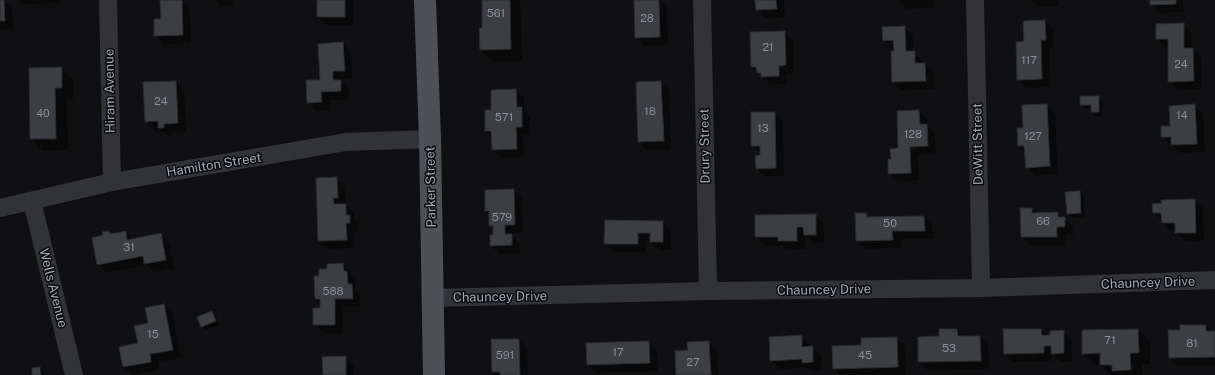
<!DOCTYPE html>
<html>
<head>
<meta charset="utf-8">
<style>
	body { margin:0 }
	canvas { display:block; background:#101012 }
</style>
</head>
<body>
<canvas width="1215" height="375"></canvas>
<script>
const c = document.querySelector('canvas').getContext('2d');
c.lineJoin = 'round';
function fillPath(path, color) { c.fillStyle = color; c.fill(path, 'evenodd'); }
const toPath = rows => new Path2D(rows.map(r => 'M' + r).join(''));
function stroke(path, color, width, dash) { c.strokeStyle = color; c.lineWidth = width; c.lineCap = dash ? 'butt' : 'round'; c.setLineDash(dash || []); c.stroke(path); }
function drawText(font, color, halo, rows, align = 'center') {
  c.font = font + ' "Public Sans",sans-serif'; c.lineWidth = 3; c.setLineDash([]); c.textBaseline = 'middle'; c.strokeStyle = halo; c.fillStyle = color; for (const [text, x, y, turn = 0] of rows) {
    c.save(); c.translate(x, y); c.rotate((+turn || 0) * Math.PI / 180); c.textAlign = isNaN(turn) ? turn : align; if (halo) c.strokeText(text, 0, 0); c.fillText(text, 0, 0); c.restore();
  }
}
const shadow = toPath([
	[16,0,60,0,60,3,21,4],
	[216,0,233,0,233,4,221,6],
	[318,0,353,0,353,25,326,25,318,17],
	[483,0,520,0,522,61,493,62,481,50,483,29],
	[635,0,660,0,667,7,668,45,644,46,636,37],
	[756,0,784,0,785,17,765,18,757,9],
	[898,0,933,0,934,8,906,9],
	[1032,0,1058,0,1059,6,1037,6],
	[1151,0,1183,0,1184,12,1159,13,1151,5],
	[0,1,4,1,12,9,13,29,0,30],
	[181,1,190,9,191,43,163,44,155,35,162,20],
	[1045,21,1053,29,1054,48,1049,48,1050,87,1026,88,1018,80,1025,42],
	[1183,24,1192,33,1192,49,1201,57,1201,89,1178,90,1169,81,1169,47,1165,47,1157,39],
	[904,27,913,35,913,52,922,60,923,64,925,64,933,72,934,89,901,90,893,82,895,49,892,49,884,41],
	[784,32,793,40,793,73,786,74,787,84,771,85,752,67],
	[343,43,351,52,352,79,341,79,349,89,349,99,329,100,330,110,316,111,308,102],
	[61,68,73,80,73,99,67,99,68,150,43,151,31,139,30,69],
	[176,82,184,90,186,131,172,132,172,136,168,136,161,130,154,130,146,122],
	[661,82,669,90,671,149,647,150,639,142,637,83],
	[516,90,524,98,524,111,530,116,530,135,523,135,524,157,501,158,493,150,492,137,486,131,486,111,492,111],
	[1099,97,1103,102,1103,116,1096,116,1092,111,1092,108,1086,108,1081,104],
	[1047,105,1055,113,1058,174,1035,176,1027,167,1026,153,1019,146,1018,129,1024,129],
	[1194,105,1203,114,1205,152,1180,153,1162,137,1162,127,1171,127],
	[919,111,927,119,928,126,935,133,936,154,918,155,919,180,898,181,889,173,899,149,898,112],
	[775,113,783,122,784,176,765,176,756,168,761,154,752,145],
	[337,178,345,187,346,205,354,213,354,220,358,224,358,231,354,231,355,248,328,249,319,241],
	[514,190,522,198,523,233,513,233,513,237,519,243,520,253,500,254,491,246,494,236,494,230,490,226,490,214,486,211],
	[1080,192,1084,196,1085,217,1072,218,1068,213],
	[1195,200,1203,208,1204,241,1185,241,1176,233,1176,231,1171,231,1154,212,1163,204],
	[1032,209,1036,213,1057,213,1073,226,1073,235,1065,235,1065,245,1030,245,1022,237],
	[866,214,870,218,924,217,932,225,933,239,900,239,901,248,865,249,857,241],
	[815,215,824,224,824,243,813,243,805,235,805,249,788,249,783,245,765,245,756,237],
	[663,222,671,230,671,250,659,250,651,241,646,241,646,252,614,252,605,243],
	[109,232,112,235,125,232,133,240,160,234,169,243,174,268,154,272,147,265,106,273,98,264,104,236],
	[343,264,351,273,351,276,355,280,355,289,360,294,360,307,343,307,343,333,323,333,314,325,321,309,321,305,316,299,320,277,328,270],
	[164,305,172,313,181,358,158,362,159,370,132,375,124,367,139,344,149,324],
	[212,312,216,316,220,325,206,330,202,326],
	[1205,326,1212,332,1215,332,1215,365,1178,366,1170,357,1181,331],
	[957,330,964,337,980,337,988,345,989,369,927,370,919,362,940,337],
	[1041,330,1048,336,1063,331,1072,340,1072,361,1061,362,1052,353,1052,361,1013,362,1005,354],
	[1138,330,1150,341,1150,364,1142,365,1142,375,1111,375,1101,365,1095,365,1083,353],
	[801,336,810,345,810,347,812,347,821,355,821,370,812,371,808,368,780,369,771,361],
	[896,338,905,346,906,375,840,375,834,369,833,347,862,346],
	[492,340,519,340,527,348,528,375,496,375,493,372],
	[648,342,657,350,658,371,596,373,588,365,587,344],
	[708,342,717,350,718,375,677,375,689,351],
	[345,357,354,366,354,375,324,375],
	[40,368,44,372,44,375,34,375]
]);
const building = toPath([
	[0,0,4,0,5,21,0,21,0,0],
	[160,0,182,0,183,35,154,36,154,19,161,19,160,0],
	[317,0,345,0,345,17,317,17,317,0],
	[482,0,510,0,511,49,480,50,479,28,482,28,482,0],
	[634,0,659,0,660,37,635,38,634,0],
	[755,0,776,0,777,9,756,10,755,0],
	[1150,0,1176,0,1176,4,1150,5,1150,0],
	[1045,20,1046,40,1041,40,1042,79,1017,80,1016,42,1024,41,1023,21,1045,20],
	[1184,23,1184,48,1193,48,1194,81,1168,82,1168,39,1156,39,1156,24,1184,23],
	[905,26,906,51,915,51,915,63,925,63,926,81,892,82,891,51,894,51,893,40,883,41,882,27,905,26],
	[785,31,786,65,779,66,779,76,761,77,761,73,757,73,756,67,751,67,750,32,785,31],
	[343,42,345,71,333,71,333,80,341,80,341,91,321,92,322,102,307,103,306,80,320,80,318,44,343,42],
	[62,67,62,88,55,88,56,139,30,139,29,68,62,67],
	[176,81,178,123,164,124,164,128,158,128,158,121,145,122,143,82,176,81],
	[661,81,664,141,638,142,636,82,661,81],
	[516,89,517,107,522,107,522,127,516,127,517,149,492,150,491,131,485,131,485,110,491,110,491,90,516,89],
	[1080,96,1099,96,1099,112,1091,112,1091,105,1080,105,1080,96],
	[1047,104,1050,166,1026,168,1024,146,1018,146,1017,128,1023,128,1022,105,1047,104],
	[1195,104,1197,144,1171,145,1171,137,1161,137,1161,126,1170,126,1169,106,1195,104],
	[919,110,920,124,927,124,928,146,910,147,911,173,888,174,888,159,891,159,890,149,898,148,897,111,919,110],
	[751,112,775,112,776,168,756,169,755,156,760,155,760,146,751,146,751,112],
	[337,177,338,198,333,198,334,204,346,204,346,215,350,215,350,223,346,223,347,240,318,241,316,178,337,177],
	[514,189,515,225,505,225,505,234,512,234,512,245,490,246,490,235,493,235,493,226,489,226,489,211,485,211,485,190,514,189],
	[1080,191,1081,213,1067,214,1065,192,1080,191],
	[1195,199,1196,233,1175,233,1175,223,1162,223,1161,213,1153,213,1152,204,1162,203,1161,200,1195,199],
	[1020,208,1032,208,1032,213,1058,212,1058,217,1065,217,1065,227,1057,227,1057,237,1021,237,1020,208],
	[855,213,866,213,867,217,924,216,925,231,892,231,893,240,856,241,855,213],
	[816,214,816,235,804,235,803,227,797,227,797,241,778,241,778,237,755,237,755,215,816,214],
	[605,220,663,221,663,242,650,242,650,233,638,233,638,244,604,244,605,220],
	[109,231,110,234,126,231,127,240,161,233,166,260,144,264,143,256,97,265,92,238,103,235,102,232,109,231],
	[343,263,344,271,347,271,348,284,352,284,353,299,335,299,335,325,313,325,313,308,320,308,320,299,315,299,314,276,319,276,319,269,327,269,327,264,343,263],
	[164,304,173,350,150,354,151,362,123,367,119,347,138,343,134,326,148,323,145,308,164,304],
	[212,311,216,321,201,327,197,317,212,311],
	[1180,325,1206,325,1206,331,1215,331,1215,357,1169,358,1168,330,1180,330,1180,325],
	[939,329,957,329,958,336,980,336,981,361,918,362,918,337,939,336,939,329],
	[1003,329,1041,329,1042,335,1050,335,1050,331,1064,330,1064,353,1051,354,1051,346,1044,346,1044,353,1004,354,1003,329],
	[1138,329,1139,353,1130,353,1131,370,1112,371,1112,365,1100,365,1100,353,1082,354,1082,330,1138,329],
	[802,335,802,347,813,346,813,362,802,363,802,359,770,361,769,337,802,335],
	[897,337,898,367,833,369,832,346,861,345,861,338,897,337],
	[491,339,519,339,520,375,500,375,500,372,492,372,491,339],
	[649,341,650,363,587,365,586,343,649,341],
	[709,341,711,375,676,375,675,351,688,350,687,342,709,341],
	[346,356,346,375,323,375,322,357,346,356],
	[40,367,41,375,32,375,32,368,40,367]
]);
const street = toPath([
	[108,0,112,182],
	[702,0,708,291],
	[975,0,981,288],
	[32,201,74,375],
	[0,208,112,182,346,142,430,139],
	[433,298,708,291,981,288,1215,280]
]);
const primary = toPath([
	[425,0,430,139,434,375]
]);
const numberNames = [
	["561",496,14],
	["28",647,19],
	["21",768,48],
	["117",1029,61],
	["24",1181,65],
	["24",161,102],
	["18",650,112],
	["40",43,114],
	["14",1182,116],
	["571",504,118],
	["13",763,129],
	["128",913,135],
	["127",1033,137],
	["579",502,218],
	["66",1043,222],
	["50",890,224],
	["31",129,248],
	["588",333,292],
	["15",153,335],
	["71",1110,341],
	["81",1192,344],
	["53",949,349],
	["17",618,353],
	["591",505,356],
	["45",865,356],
	["27",693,363]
];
const streetNames = [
	["Hiram Avenue",110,91,-91],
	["DeWitt Street",978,144,-91],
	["Drury Street",705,146,-91],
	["Hamilton Street",214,165,-9],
	["Parker Street",431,187,-91],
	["Chauncey Drive",1148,283,-2],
	["Wells Avenue",53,288,76],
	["Chauncey Drive",824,290,-1],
	["Chauncey Drive",500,297,-1]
];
fillPath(shadow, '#0007');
fillPath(building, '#3c3f42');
stroke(building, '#2a2b2e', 1);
stroke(street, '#313337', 18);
stroke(primary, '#4d5156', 22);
drawText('11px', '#878f98', null, numberNames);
drawText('13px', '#a0aab4', '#0b0b0d', streetNames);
</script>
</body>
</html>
